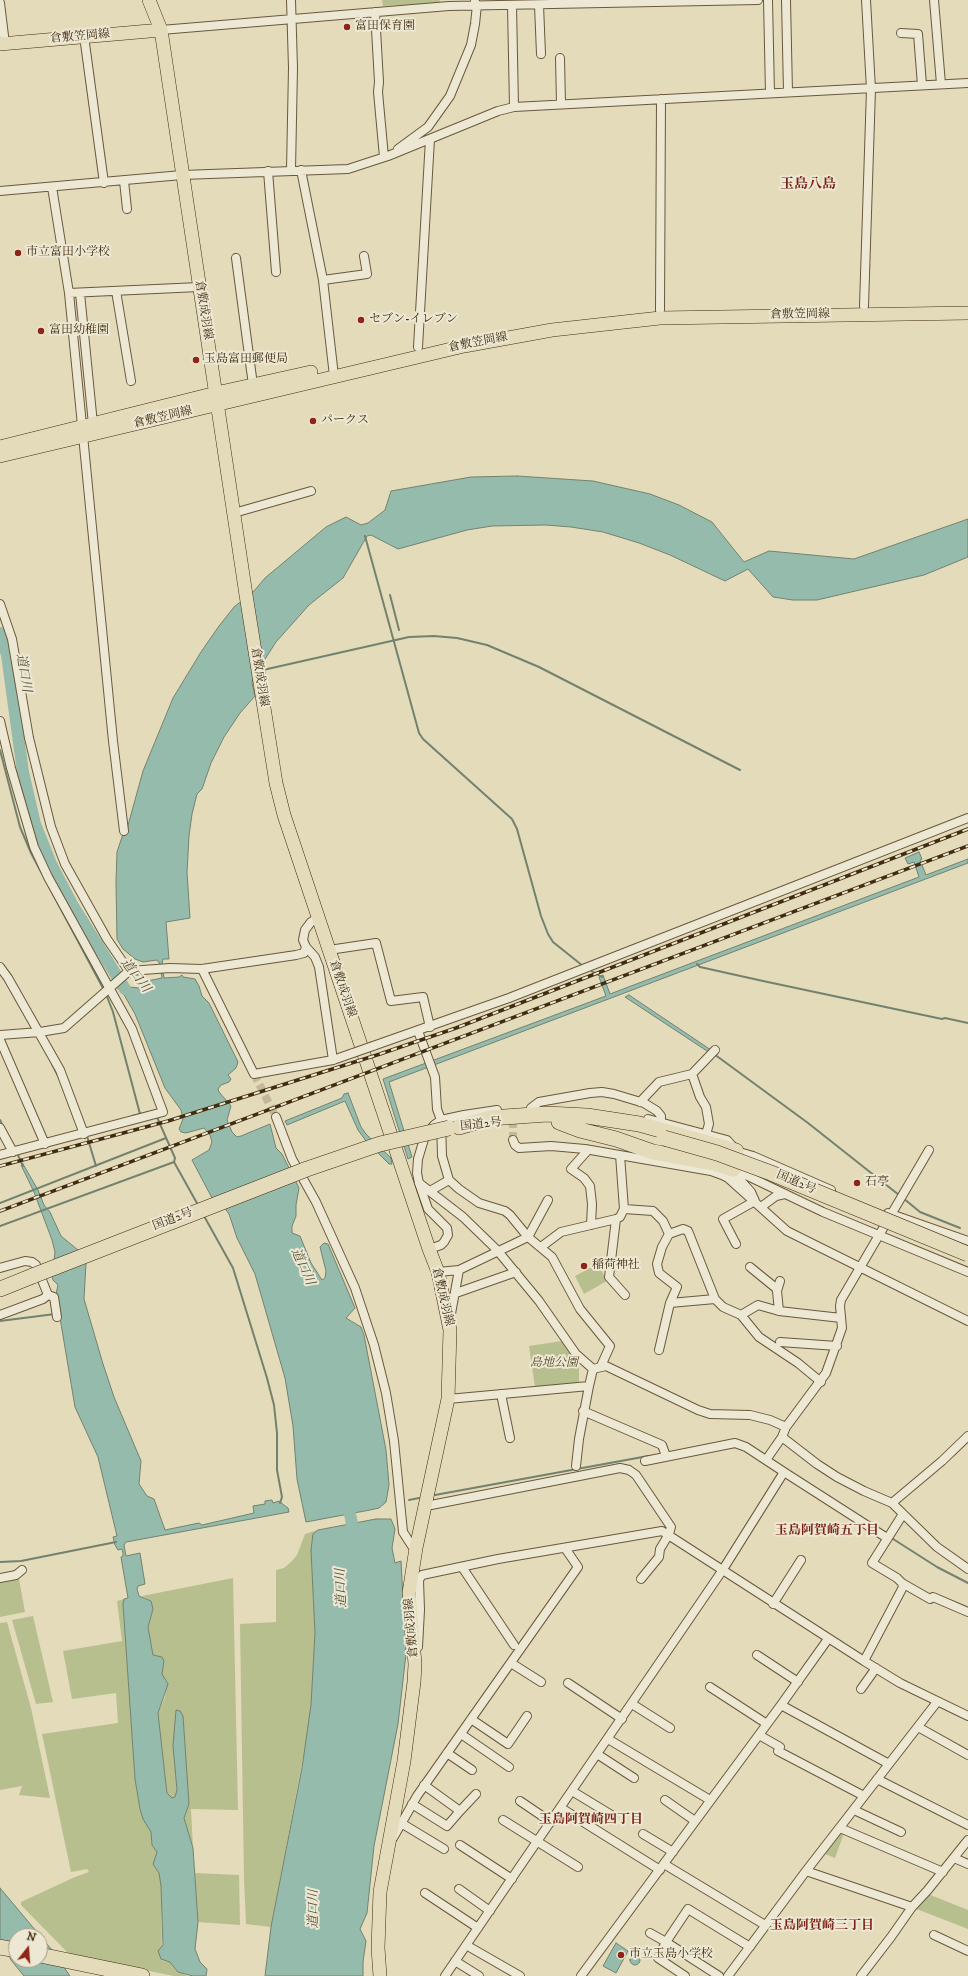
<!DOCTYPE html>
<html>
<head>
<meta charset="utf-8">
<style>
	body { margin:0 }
	#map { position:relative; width:968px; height:1976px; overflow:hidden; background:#e4dbbb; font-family:"IM FELL DW Pica",serif }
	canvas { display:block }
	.north { position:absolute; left:8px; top:1928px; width:40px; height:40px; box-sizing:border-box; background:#ede8d3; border:1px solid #a89d85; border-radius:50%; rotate:17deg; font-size:11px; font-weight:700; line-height:16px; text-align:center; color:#412c10 }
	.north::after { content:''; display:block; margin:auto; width:14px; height:18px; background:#8f2418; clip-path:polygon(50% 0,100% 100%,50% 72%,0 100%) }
</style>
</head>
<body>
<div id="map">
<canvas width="968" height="1976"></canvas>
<div class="north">N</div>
</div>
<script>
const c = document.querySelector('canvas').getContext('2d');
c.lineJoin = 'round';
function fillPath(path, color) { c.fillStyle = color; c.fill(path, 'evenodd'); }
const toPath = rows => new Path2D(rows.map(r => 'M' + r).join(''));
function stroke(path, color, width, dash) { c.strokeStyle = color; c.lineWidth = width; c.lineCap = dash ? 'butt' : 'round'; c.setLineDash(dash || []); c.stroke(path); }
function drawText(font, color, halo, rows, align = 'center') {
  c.font = font + ' "IM FELL DW Pica","Noto Serif JP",serif'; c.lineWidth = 4; c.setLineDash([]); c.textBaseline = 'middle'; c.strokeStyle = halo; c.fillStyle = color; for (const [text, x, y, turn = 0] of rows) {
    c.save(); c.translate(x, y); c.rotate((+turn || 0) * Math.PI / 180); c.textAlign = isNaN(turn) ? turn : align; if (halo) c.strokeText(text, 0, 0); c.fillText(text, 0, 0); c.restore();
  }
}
const green = toPath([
	[382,0,439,0,442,3,383,6],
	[598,1264,607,1281,584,1294,575,1276],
	[562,1341,579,1361,579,1383,535,1387,529,1346],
	[318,1530,313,1534,312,1543,315,1633,311,1705,307,1737,271,1927,246,1924,244,1879,240,1624,276,1622,276,1570,284,1568,292,1561,297,1555,305,1534],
	[233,1578,238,1810,191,1809,193,1848,184,1818,189,1804,183,1720,173,1746,177,1790,175,1797,172,1798,167,1793,166,1785,158,1713,165,1697,167,1682,162,1674,164,1661,162,1657,153,1655,148,1627,153,1609,151,1601,142,1596],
	[19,1579,25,1612,0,1617,0,1583],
	[124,1599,123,1604,135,1779,140,1809,151,1832,152,1845,158,1853,154,1866,159,1873,161,1886,162,1960,170,1962,178,1972,188,1976,174,1976,74,1956,67,1952,21,1905,21,1902,75,1877,89,1872,87,1869,71,1872,42,1734,118,1723,116,1693,72,1699,63,1651,122,1641,117,1601],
	[33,1616,53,1702,36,1704,12,1620],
	[7,1622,31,1708,50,1798,19,1795,22,1786,0,1790,0,1623],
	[842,1832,844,1833,835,1858,825,1854],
	[195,1873,239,1875,240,1925,198,1922],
	[928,1894,968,1910,968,1929,914,1908]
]);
const water = toPath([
	[517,476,593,481,650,494,679,505,712,522,744,562,769,551,854,559,968,519,968,557,924,575,817,600,793,600,773,597,748,569,725,581,670,555,639,543,603,532,571,527,546,525,492,526,467,530,398,549,371,535,367,536,343,578,309,605,276,642,253,678,252,683,255,696,240,713,224,737,211,763,202,789,197,794,192,814,189,836,187,872,190,918,166,922,169,959,163,959,162,964,164,978,179,977,182,975,183,977,195,979,199,986,202,996,209,1003,238,1062,236,1068,228,1075,231,1079,229,1082,221,1085,218,1089,219,1092,231,1106,227,1120,232,1132,237,1137,241,1136,270,1124,276,1148,282,1154,299,1188,296,1205,296,1216,292,1226,292,1233,300,1236,311,1263,322,1280,325,1278,326,1271,320,1247,324,1243,328,1244,355,1308,346,1318,361,1327,364,1335,386,1450,389,1485,386,1502,379,1508,370,1510,306,1522,297,1479,293,1426,285,1378,255,1274,237,1238,229,1214,224,1207,213,1200,192,1160,209,1150,212,1142,210,1135,204,1128,186,1133,181,1132,179,1129,183,1119,181,1110,165,1088,135,1014,123,993,116,987,123,980,129,987,139,988,147,981,162,978,160,964,157,960,143,962,135,959,123,949,117,939,116,882,117,852,124,831,127,829,143,771,173,698,201,652,219,626,234,607,254,591,265,578,326,527,346,517,361,525,368,523,385,510,391,491,471,477,517,476],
	[919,852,922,859,920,860,926,875,968,859,968,863,389,1082,412,1157,408,1159,383,1079,606,996,599,977,603,975,610,994,919,877,914,862,908,864,905,858,919,852],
	[629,995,711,1050,710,1053,625,997,629,995],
	[348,1093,361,1127,366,1134,391,1158,392,1164,389,1164,366,1141,358,1130,345,1101,287,1125,285,1121,342,1098,344,1094,348,1093],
	[23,1164,38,1190,44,1205,50,1212,61,1236,78,1250,86,1263,84,1299,103,1364,114,1397,141,1461,139,1484,147,1496,154,1499,165,1530,199,1523,202,1525,254,1513,253,1506,265,1504,265,1501,272,1500,273,1503,279,1501,284,1505,288,1508,289,1512,126,1542,124,1545,126,1556,140,1553,145,1584,138,1586,137,1589,139,1596,151,1601,153,1609,148,1627,153,1655,162,1657,164,1661,162,1674,168,1684,158,1713,166,1785,167,1793,172,1798,175,1797,177,1790,173,1746,176,1710,180,1711,183,1716,189,1804,184,1818,193,1848,198,1922,195,1949,200,1962,207,1969,206,1976,193,1976,178,1972,170,1962,161,1959,158,1951,163,1945,161,1886,159,1873,153,1864,157,1852,152,1845,151,1832,143,1819,140,1809,135,1779,123,1604,124,1599,128,1598,121,1557,123,1556,123,1553,122,1549,118,1550,115,1545,113,1537,117,1536,98,1457,75,1407,56,1294,58,1285,53,1280,52,1276,55,1252,52,1240,34,1192,21,1165,23,1164],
	[376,1519,391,1519,395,1529,392,1548,395,1563,401,1561,406,1654,398,1724,374,1846,367,1913,360,1929,366,1941,363,1962,363,1976,265,1976,271,1927,302,1768,311,1705,315,1633,311,1550,313,1534,318,1530,376,1519],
	[0,1888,52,1950,70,1976,24,1976,11,1960,0,1939,0,1888],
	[16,1936,40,1936,40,1960,16,1960,16,1936],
	[616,1943,628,1951,616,1973,603,1966,616,1943],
	'630 1960a5 5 0 1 1 10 0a5 5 0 1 1-10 0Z'
]);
const stream = toPath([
	[365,536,419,733,423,739,512,819,517,829,541,916,548,934,553,942,583,966],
	[390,595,399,630],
	[263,670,409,637,434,636,457,638,487,645,539,667,740,770],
	[0,750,20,827,31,853,104,990],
	[697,964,700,967,763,981,942,1019,945,1018,968,1023],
	[588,969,602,977],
	[106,994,113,1012,140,1114,149,1112],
	[714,1054,808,1123,899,1195],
	[52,1064,58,1076],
	[156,1115,175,1158,174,1162,198,1205],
	[132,1116,140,1114],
	[0,1120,3,1126],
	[87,1136,96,1166],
	[17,1153,23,1166],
	[903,1198,920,1212,960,1228],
	[0,1203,166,1138],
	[204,1216,233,1268,267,1378,274,1405,277,1433,277,1470,282,1497,280,1503],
	[0,1226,174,1162],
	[0,1321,55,1314],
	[435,1495,648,1456],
	[409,1500,419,1498],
	[890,1537,937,1567,968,1583],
	[0,1562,21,1561,116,1542]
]);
const river = toPath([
	[0,633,7,655,23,772,35,824,51,864,73,906,125,989],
	[347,1499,355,1539]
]);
const streetTunnel = toPath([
	[254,1074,276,1117],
	[513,1140,513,1113]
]);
const street = toPath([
	[291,0,293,68,291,170],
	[768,0,770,93],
	[786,0,788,92],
	[934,0,941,84],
	[0,3,5,44],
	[512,5,514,107],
	[539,5,541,54],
	[375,12,379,82,378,92,384,157],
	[161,30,449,6,758,0],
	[901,33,918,34,922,85],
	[84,36,104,183],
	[560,58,561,104],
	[398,149,428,127,450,96,471,45,475,24,477,5,475,2],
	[301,170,323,280,334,376],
	[268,171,276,272],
	[124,181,127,209],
	[52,187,69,293,113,741,124,831],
	[0,191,182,175,348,169,388,156,498,111,514,107,968,83],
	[236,258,253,385],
	[323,280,367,274,364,256],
	[116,291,131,381],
	[69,293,199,287],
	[80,293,93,424],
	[864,306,871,89,866,0],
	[660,310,661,99],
	[418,347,430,139],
	[234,513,311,491],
	[0,604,12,639,29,738,51,827,65,864,107,939,129,971],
	[0,721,11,768,34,847,48,877,132,1029,163,1112,0,1155],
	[318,918,311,922,305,930,303,940,306,947,315,957,319,967,333,1060],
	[329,950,376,943,391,1001,423,997,430,1027],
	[0,967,8,978,60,1070,84,1134],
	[202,969,254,1074,333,1060,353,1053],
	[418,1031,435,1077,437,1109,441,1120,442,1156,449,1180,459,1189,479,1203,505,1211,510,1215,528,1237,552,1257,580,1309,610,1346,601,1366],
	[0,1035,40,1032,64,1028,129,971,170,968,202,969,296,955,304,953,306,947],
	[0,1040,45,1144],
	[373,1046,509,998,968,818],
	[640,1102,659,1082,692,1074],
	[531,1108,539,1102,590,1093,602,1092,614,1094,644,1103,657,1111,661,1116,661,1122],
	[276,1117,292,1159,316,1202,355,1288,374,1345,386,1393,394,1441,403,1532,412,1546,416,1548],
	[648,1119,727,1140,735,1149],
	[0,1128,13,1152],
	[706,1134,709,1124,706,1107,700,1097,692,1074,715,1050],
	[513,1140,515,1145,519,1148,551,1146,585,1149,711,1171,722,1175,728,1178,787,1231,968,1321],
	[588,1150,571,1169,584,1178,590,1186,592,1204,591,1225],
	[736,1151,753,1156,831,1190],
	[620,1155,624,1209,653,1211,663,1221,669,1234,683,1229,688,1231,715,1299,723,1307,741,1315,759,1337,798,1363,821,1382],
	[734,1166,734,1173,751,1192,755,1201],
	[733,1169,823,1212,968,1272],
	[419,1183,463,1217,497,1250,539,1301,576,1354,593,1369],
	[430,1191,449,1180],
	[761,1207,776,1196,785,1194],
	[624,1209,620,1217,616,1219,609,1277,625,1295],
	[888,1213,968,1241],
	[669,1234,662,1247,657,1264,659,1273,677,1287,670,1303,715,1299],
	[736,1244,723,1219,755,1201],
	[541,1247,561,1232,616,1219],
	[429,1249,441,1245,444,1242,448,1235,447,1228,428,1209,419,1183,417,1173,418,1159,424,1139,434,1125,441,1120,464,1115,497,1110],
	[750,1267,777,1289],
	[0,1268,25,1261,32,1262,36,1265,48,1295],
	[438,1272,459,1270],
	[780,1281,777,1291,779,1311,841,1318],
	[456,1293,516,1272],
	[0,1315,43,1299,48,1295,54,1297,57,1317],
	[741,1315,758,1305,779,1311],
	[450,1319,459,1270,528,1237,548,1200],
	[780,1342,837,1346],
	[659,1350,670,1303],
	[501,1394,510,1438],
	[448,1399,589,1386,593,1369,606,1366,698,1410,710,1414,750,1415,770,1420,786,1427],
	[583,1411,662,1445,666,1456],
	[782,1437,817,1464,837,1477,864,1491,892,1503,937,1547,968,1569],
	[766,1460,782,1437,786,1427,826,1373,842,1328,840,1306,841,1300,929,1150],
	[576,1466,579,1439,589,1386],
	[784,1472,887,1538],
	[892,1503,942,1461,968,1436],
	[426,1506,620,1468,629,1470,636,1475,671,1527,669,1534,660,1549,659,1557,641,1579],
	[462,1567,514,1645],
	[0,1578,16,1575,22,1570],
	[902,1583,930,1599,933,1597,968,1612],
	[773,1604,801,1560],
	[418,1647,420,1610,419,1580,422,1575,498,1559,662,1531,864,1661,900,1683,968,1716],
	[757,1655,798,1682],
	[864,1661,903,1587,902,1583,897,1578,872,1563,903,1514],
	[511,1663,541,1682],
	[568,1683,622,1719],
	[710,1687,767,1724],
	[861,1689,876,1668],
	[632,1704,670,1728],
	[781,1705,889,1764],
	[471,1719,508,1744,527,1716],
	[918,1727,968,1755],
	[461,1734,509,1767],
	[759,1735,780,1747,778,1751,864,1796],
	[608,1739,710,1800],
	[447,1753,472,1770],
	[597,1754,634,1778],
	[877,1779,968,1825],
	[572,1791,613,1816],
	[665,1800,695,1821],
	[520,1801,551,1822],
	[412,1804,447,1826,460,1811,424,1785],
	[561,1808,660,1870],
	[854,1810,901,1832],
	[460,1811,476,1794],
	[503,1820,578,1867],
	[401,1823,444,1849],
	[840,1828,943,1872],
	[643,1834,673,1852],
	[393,1838,417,1796,578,1567,565,1548],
	[460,1845,512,1879],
	[954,1858,968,1864],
	[664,1864,765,1925],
	[806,1871,912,1907],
	[459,1889,490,1911],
	[425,1893,478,1928],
	[650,1933,666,1942,658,1958,685,1976],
	[934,1935,968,1951],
	[466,1945,520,1976],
	[455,1961,479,1976],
	[445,1976,722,1571,784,1472,746,1447,735,1443,645,1461],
	[581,1976,781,1705,828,1639],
	[719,1976,666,1942,688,1909,750,1947],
	[728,1976,806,1871,937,1702],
	[861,1976,891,1937,912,1907,927,1891,968,1840]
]);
const primary = toPath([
	[149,0,161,30,246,595,276,783,284,815,429,1249,438,1272,450,1330,448,1399,416,1548,409,1593,415,1664,414,1682,404,1761,380,1892,378,1948,380,1976],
	[0,44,161,30],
	[0,447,216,393,311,372],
	[0,456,464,346,552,330,660,318,968,313]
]);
const highway = toPath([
	[559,1122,580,1130,616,1139,653,1152,714,1163,733,1169],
	[459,1127,490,1118,519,1116,547,1114,587,1116,639,1124,736,1151],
	[0,1289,35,1275],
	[0,1947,16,1950],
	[40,1955,142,1976]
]);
const rail = toPath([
	[0,1166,168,1121,380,1054,456,1028,968,829],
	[0,1211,968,846]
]);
const streetBridge = toPath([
	[353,1053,373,1046]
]);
const highwayBridge = toPath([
	[664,1138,717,1153,771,1173,968,1254],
	[35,1275,307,1169,380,1144,449,1128]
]);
const markers = [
	[347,27,4,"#8f2418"],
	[18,253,4,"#8f2418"],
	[361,320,4,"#8f2418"],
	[41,331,4,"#8f2418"],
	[196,360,4,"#8f2418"],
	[313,421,4,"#8f2418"],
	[857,1183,4,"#8f2418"],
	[584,1266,4,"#8f2418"],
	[621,1955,4,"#8f2418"]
];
const poiNames = [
	["富田保育園",355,27],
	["市立富田小学校",26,253],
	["セブン-イレブン",369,320],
	["富田幼稚園",49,331],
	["玉島富田郵便局",204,360],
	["パークス",321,421],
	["石亭",865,1183],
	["稲荷神社",592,1266],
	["市立玉島小学校",629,1955]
];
const streetNames = [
	["倉敷笠岡線",80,37,-5],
	["倉敷成羽線",203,310,81],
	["倉敷笠岡線",800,315,-1],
	["倉敷笠岡線",478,343,-11],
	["倉敷笠岡線",163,418,-13],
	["倉敷成羽線",259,677,81],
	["倉敷成羽線",342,989,71],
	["国道2号",481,1125,-6],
	["国道2号",796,1183,23],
	["国道2号",173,1220,-21],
	["倉敷成羽線",442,1297,77],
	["倉敷成羽線",412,1628,-95]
];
const parkNames = [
	["島地公園",554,1364]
];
const waterNames = [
	["道口川",23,673,81],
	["道口川",135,976,52],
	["道口川",302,1267,66],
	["道口川",342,1588,-92],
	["道口川",314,1909,-90]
];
const neighbourhoodNames = [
	["玉島阿賀崎五丁目",827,1531],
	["玉島阿賀崎四丁目",591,1820],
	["玉島阿賀崎三丁目",822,1926]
];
const quarterNames = [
	["玉島八島",808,185]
];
fillPath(green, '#b7bf8e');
fillPath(water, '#95bbad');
stroke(water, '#73826e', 1);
stroke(stream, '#73826e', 2);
stroke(river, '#95bbad', 12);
stroke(streetTunnel, '#c3b899', 8, [8, 4]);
stroke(street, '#6a583b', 10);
stroke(primary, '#412c10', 14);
stroke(highway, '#412c10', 16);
stroke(street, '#ede8d3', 8);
stroke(primary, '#e4dbbb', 13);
stroke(highway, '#e4dbbb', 15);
stroke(rail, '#412c10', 3.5);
stroke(rail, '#ede8d3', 2, [6]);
stroke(streetBridge, '#6a583b', 10, []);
stroke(highwayBridge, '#412c10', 16, []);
stroke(streetBridge, '#ede8d3', 8);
stroke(highwayBridge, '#e4dbbb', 15);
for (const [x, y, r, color] of markers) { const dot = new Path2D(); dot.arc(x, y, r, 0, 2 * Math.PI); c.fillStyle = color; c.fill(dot); stroke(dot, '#ede8d3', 1.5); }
drawText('12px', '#412c10', '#ede8d3', poiNames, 'left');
drawText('12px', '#412c10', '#ede8d3', streetNames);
drawText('italic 12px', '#594929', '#ede8d3', parkNames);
drawText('italic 13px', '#565037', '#ede8d3', waterNames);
drawText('bold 13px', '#7a1f14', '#ede8d3', neighbourhoodNames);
drawText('bold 14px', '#7a1f14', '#ede8d3', quarterNames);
</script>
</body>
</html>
